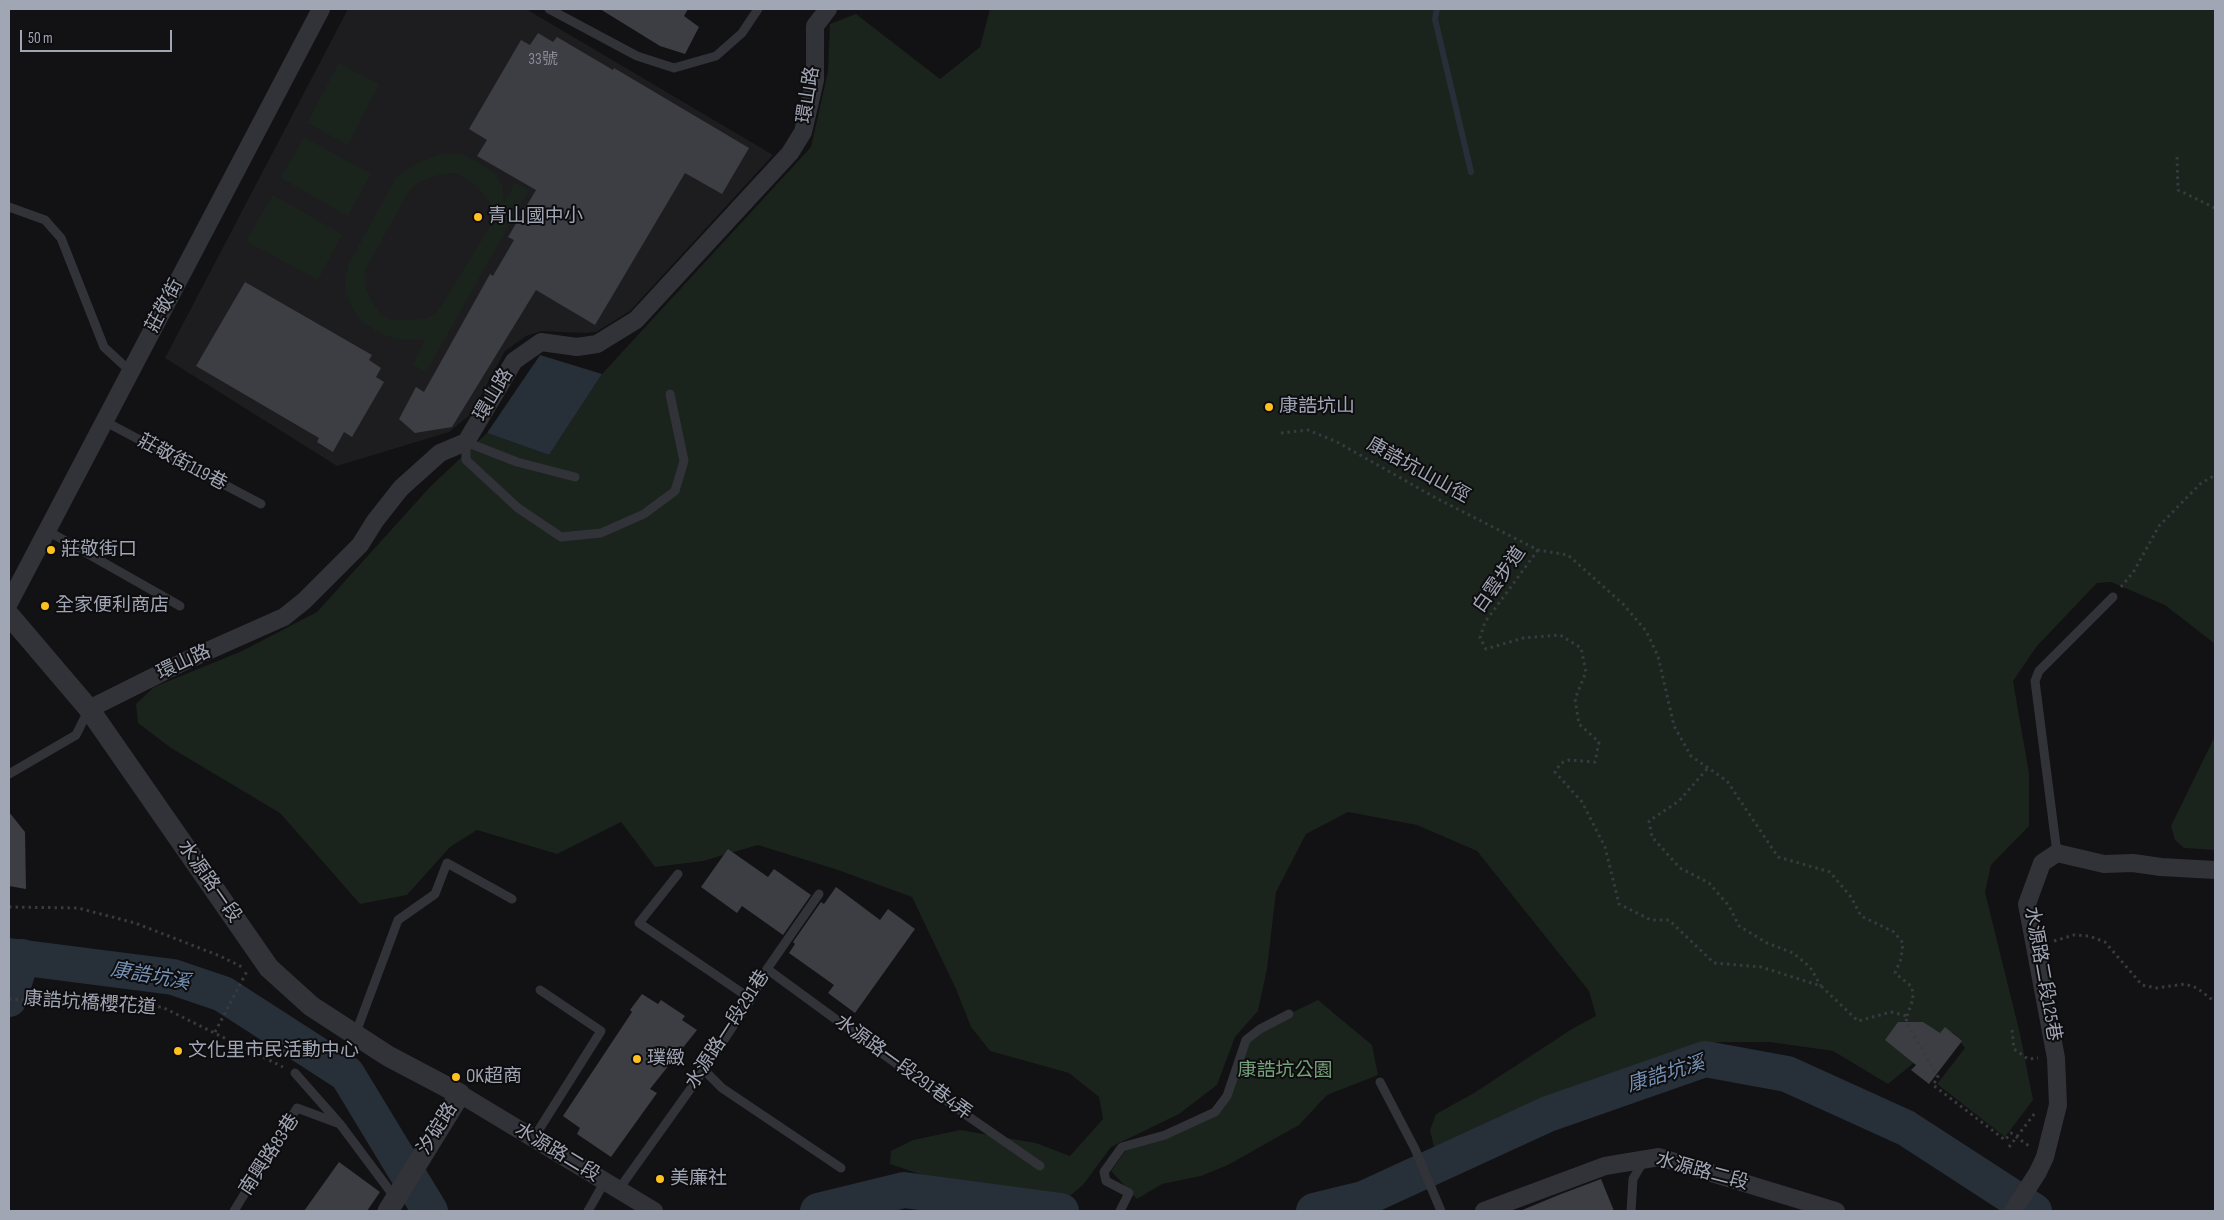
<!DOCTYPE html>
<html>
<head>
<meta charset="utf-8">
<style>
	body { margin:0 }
	#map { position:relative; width:2224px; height:1220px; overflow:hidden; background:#121113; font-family:"Sofia Sans Condensed",sans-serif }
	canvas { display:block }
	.frame { position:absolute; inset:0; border:10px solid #a1a6b5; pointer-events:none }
	.scale { position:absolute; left:20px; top:30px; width:152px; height:22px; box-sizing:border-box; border:2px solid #a1a6b5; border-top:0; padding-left:6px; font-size:15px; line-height:18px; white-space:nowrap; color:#a1a6b5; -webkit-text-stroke:4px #0d0c0e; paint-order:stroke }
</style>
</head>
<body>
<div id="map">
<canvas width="2224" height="1220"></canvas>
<div class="frame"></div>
<div class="scale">50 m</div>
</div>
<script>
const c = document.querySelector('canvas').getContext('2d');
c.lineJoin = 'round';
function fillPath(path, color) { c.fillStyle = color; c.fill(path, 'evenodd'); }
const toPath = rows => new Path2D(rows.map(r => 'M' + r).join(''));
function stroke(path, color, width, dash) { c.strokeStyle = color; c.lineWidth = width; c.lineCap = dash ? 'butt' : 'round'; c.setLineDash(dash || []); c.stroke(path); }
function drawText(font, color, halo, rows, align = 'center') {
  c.font = font + ' "Sofia Sans Condensed","Noto Sans TC",sans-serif'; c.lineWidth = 4; c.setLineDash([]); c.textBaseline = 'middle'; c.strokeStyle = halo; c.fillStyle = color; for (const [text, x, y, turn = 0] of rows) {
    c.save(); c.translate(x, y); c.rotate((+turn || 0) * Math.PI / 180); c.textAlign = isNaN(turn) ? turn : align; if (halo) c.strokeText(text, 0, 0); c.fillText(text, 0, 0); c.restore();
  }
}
const built = toPath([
	[348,9,526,9,773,155,630,311,596,332,585,333,542,331,526,336,505,351,471,414,449,432,337,466,165,358]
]);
const green = toPath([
	[990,9,2215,9,2215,644,2165,605,2111,582,2097,583,2037,646,2013,681,2029,773,2029,826,1991,865,1985,892,2020,1034,2033,1100,2005,1137,1937,1084,1965,1048,1952,1032,1888,1084,1833,1051,1770,1042,1717,1042,1661,1062,1610,1077,1457,1142,1434,1147,1430,1130,1436,1114,1474,1093,1572,1029,1596,1016,1589,991,1477,851,1417,825,1348,812,1306,834,1276,892,1267,969,1258,1011,1235,1037,1217,1085,1179,1114,1111,1147,1083,1185,1071,1195,934,1179,890,1164,891,1151,913,1140,960,1130,1036,1143,1070,1156,1103,1119,1099,1097,1069,1073,990,1051,971,1027,956,989,912,897,838,870,758,845,703,861,655,867,621,822,557,854,477,830,450,847,407,895,360,904,280,813,171,748,138,723,136,704,154,687,242,651,317,612,429,488,487,433,549,455,602,374,811,147,828,71,830,24,856,14,940,79,980,47],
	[339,63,379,84,348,145,307,123],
	[304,137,371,174,348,216,281,178],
	[441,154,463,154,493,171,502,185,504,203,515,183,529,190,426,372,413,365,425,339,410,340,394,339,376,331,359,319,349,302,345,285,348,265,397,176,419,162],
	[444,173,455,173,466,178,478,187,490,203,493,222,436,314,424,319,393,320,381,315,373,304,366,288,365,270,408,193,417,183],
	[273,195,342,234,318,280,246,241],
	[2215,736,2215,850,2184,848,2175,840,2171,826],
	[1318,1000,1372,1045,1378,1075,1327,1095,1299,1125,1228,1165,1201,1176,1162,1184,1137,1199,1111,1171,1127,1149,1173,1136,1224,1108,1246,1040,1289,1014]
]);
const water = toPath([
	[540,355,602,374,549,455,487,433]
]);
const stream = toPath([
	[1437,9,1435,19,1471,172]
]);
const river = toPath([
	[9,956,173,977,223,994,347,1074,430,1211],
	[9,999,22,957],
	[818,1211,904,1190,1061,1211],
	[1314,1211,1363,1199,1548,1114,1705,1059,1787,1074,1906,1128,2034,1211]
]);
const building = toPath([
	[600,9,688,9,684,16,699,27,685,54,660,46],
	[538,33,553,42,557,37,613,70,614,68,749,148,722,194,685,173,595,325,536,290,452,427,415,433,399,419,416,387,424,392,490,274,493,276,514,240,508,237,536,190,477,156,487,140,469,129,521,40,530,45],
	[245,282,372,355,369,360,381,368,376,377,384,382,352,437,344,432,333,452,317,442,319,438,196,366],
	[9,812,25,832,26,889,9,886],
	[728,849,768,877,774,869,811,895,783,935,742,906,737,913,701,887],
	[836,887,880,920,888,909,915,929,855,1013,828,993,834,985,789,953,795,944,793,942,821,902,824,904],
	[642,994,658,1004,661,1000,685,1016,682,1020,697,1030,650,1089,657,1093,611,1157,577,1134,580,1128,563,1116,632,1012,630,1010],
	[1898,1022,1923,1022,1940,1033,1945,1027,1962,1041,1929,1084,1911,1070,1916,1065,1885,1040],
	[339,1162,380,1192,367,1211,304,1211],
	[1601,1179,1614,1211,1520,1211,1561,1194]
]);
const path = toPath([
	[2177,157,2178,190,2215,208],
	[1281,433,1308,430,1337,442,1436,498,1538,550,1568,555,1623,604,1646,631,1658,656,1674,726,1691,756,1727,781,1778,857,1830,872,1851,897,1861,916,1894,932,1903,943,1901,959,1895,973,1912,987,1913,999,1907,1016],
	[1538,550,1485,622,1480,638,1486,649,1523,638,1560,635,1581,648,1586,672,1575,699,1579,724,1599,742,1595,762,1569,760,1561,763,1555,772,1582,802,1605,847,1619,904,1651,920,1669,920,1714,963,1761,967,1821,986,1858,1021,1891,1012,1907,1016,1906,1022,1938,1077,1933,1085,2005,1140,2011,1133,2029,1146],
	[2121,587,2134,571,2159,526,2200,484,2215,475],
	[1707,769,1679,801,1649,821,1652,837,1680,868,1709,883,1729,906,1739,926,1767,943,1793,953,1810,967,1821,986],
	[9,907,78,908,135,923,220,956,242,967],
	[2054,941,2074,935,2089,936,2105,942,2142,985,2156,988,2185,984,2197,988,2215,1002],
	[9,999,162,1007,283,1067],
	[2012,1030,2014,1049,2028,1059,2038,1058],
	[215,1032,247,971],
	[2009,1147,2035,1113]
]);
const service = toPath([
	[549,9,637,56,674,68,716,56,742,33,758,9],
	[9,207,45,220,61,238,104,347,131,372],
	[104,421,261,504],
	[575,477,517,462,466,442,466,460,518,508,561,537,601,533,644,514,675,491,684,461,670,394],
	[46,530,180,606],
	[9,774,76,735,88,711],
	[2057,853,2035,681,2039,671,2113,597],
	[678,874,639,923,751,999],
	[767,969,972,1119,1040,1166],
	[355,1035,398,920,435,894,447,863,512,899],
	[704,1070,722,1088,841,1168],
	[295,1073,340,1124,396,1199],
	[1380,1082,1415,1149,1441,1211],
	[533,1139,601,1031,540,990],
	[619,1189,704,1070,751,999,767,969,819,894],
	[234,1211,297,1108,340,1124],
	[588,1211,605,1181],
	[1120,1211,1129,1193,1106,1181,1104,1172,1122,1147,1165,1135,1215,1112,1227,1096,1246,1040,1260,1029,1289,1014],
	[1631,1211,1633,1179,1644,1160]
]);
const minor = toPath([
	[9,603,321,9],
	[89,709,185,661,284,617,304,601,360,545,375,521,401,488,440,453,466,442,514,361,541,342,577,347,597,344,636,320,790,153,803,132,815,80,815,26,828,9],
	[460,1094,654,1211],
	[1484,1211,1605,1166,1659,1157,1836,1211],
	[2013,1211,2038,1172,2045,1157,2058,1105,2056,1058,2027,904,2042,863,2057,853,2104,864,2133,863,2161,867,2215,870]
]);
const tertiary = toPath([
	[9,615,89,709,269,968,311,1006,388,1056,460,1094,388,1211]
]);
const markers = [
	[478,217,5,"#ffc11e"],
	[1269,407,5,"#ffc11e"],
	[51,550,5,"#ffc11e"],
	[45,606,5,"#ffc11e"],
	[178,1051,5,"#ffc11e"],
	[637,1059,5,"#ffc11e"],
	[456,1077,5,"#ffc11e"],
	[660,1179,5,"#ffc11e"]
];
const numberNames = [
	["33號",543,60]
];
const streetNames = [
	["環山路",809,95,-81],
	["莊敬街",165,306,-62],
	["環山路",494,395,-59],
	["莊敬街119巷",182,463,28],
	["康誥坑山山徑",1418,471,29],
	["白雲步道",1500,580,-55],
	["環山路",184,663,-25],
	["水源路一段",209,882,55],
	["水源路二段125巷",2042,974,80],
	["康誥坑橋櫻花道",90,1004,4],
	["水源路一段291巷",728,1030,-57],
	["水源路一段291巷4弄",903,1068,36],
	["汐碇路",438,1129,-58],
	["水源路二段",557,1153,31],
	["南興路83巷",270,1155,-57],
	["水源路二段",1702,1172,15]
];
const poiNames = [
	["青山國中小",488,217],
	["康誥坑山",1279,407],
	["莊敬街口",61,550],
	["全家便利商店",55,606],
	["文化里市民活動中心",188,1051],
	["璞緻",647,1059],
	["OK超商",466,1077],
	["美廉社",670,1179]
];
const parkNames = [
	["康誥坑公園",1285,1071]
];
const waterNames = [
	["康誥坑溪",150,977,10],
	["康誥坑溪",1666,1075,-17]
];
fillPath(built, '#1d1d20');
fillPath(green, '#1b231d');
fillPath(water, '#272f38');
stroke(stream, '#272f38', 6);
stroke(river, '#272f38', 36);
fillPath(building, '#3d3e43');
stroke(path, '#383a40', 3, [2.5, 4]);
stroke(service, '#323339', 9);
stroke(minor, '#323339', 18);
stroke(tertiary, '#323339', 21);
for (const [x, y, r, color] of markers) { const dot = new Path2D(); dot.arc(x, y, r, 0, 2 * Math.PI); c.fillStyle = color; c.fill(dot); stroke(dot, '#0d0c0e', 2); }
drawText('16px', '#888c98', null, numberNames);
drawText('19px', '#a1a6b5', '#0d0c0e', streetNames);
drawText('19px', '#a1a6b5', '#0d0c0e', poiNames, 'left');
drawText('19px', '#76a37b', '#0d0c0e', parkNames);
drawText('italic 20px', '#7492b5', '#0d0c0e', waterNames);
</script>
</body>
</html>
